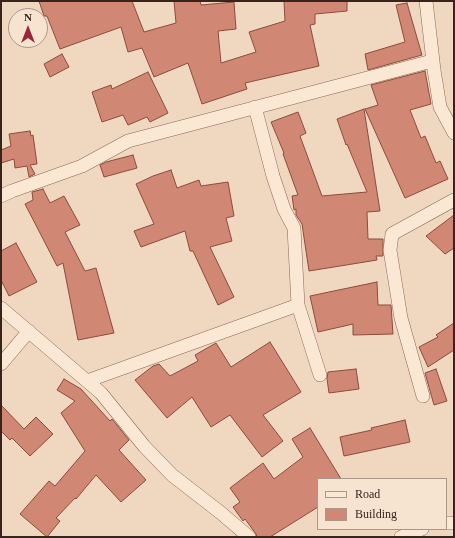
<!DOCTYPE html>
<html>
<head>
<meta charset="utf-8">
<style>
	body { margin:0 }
	#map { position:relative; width:455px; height:538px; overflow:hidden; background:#f0d8c0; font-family:"Times New Roman",serif }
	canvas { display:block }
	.frame { position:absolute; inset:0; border:2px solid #39241c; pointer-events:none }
	.legend { position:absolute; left:317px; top:478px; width:130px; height:52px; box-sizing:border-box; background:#f7e4d0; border:1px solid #ab9788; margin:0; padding:5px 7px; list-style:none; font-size:12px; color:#39241c }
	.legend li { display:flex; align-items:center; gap:8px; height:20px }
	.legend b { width:20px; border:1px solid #ab9788 }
	.north { position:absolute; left:8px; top:8px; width:40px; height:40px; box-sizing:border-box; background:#f7e4d0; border:1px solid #ab9788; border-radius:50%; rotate:0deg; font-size:11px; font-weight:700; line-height:16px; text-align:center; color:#39241c }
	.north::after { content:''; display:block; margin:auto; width:14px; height:18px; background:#9c243d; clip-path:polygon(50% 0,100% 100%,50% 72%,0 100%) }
</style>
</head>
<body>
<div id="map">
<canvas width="455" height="538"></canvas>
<div class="frame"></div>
<ul class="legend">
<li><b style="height:5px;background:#fae7d4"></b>Road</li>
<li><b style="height:11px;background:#d08874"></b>Building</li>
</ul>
<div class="north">N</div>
</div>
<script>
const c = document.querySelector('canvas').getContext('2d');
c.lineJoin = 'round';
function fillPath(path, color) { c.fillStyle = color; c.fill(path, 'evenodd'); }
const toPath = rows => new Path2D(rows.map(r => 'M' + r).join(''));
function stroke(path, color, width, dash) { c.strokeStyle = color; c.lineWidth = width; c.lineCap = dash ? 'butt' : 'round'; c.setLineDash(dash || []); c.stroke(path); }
const building = toPath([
	[39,1,132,1,144,32,176,23,174,1,200,1,201,5,234,2,236,29,218,31,221,63,256,52,249,32,285,21,284,1,347,1,347,11,315,14,315,24,310,25,319,66,245,83,247,89,202,104,188,63,154,77,142,48,128,52,121,27,60,49,47,16,44,16,39,1],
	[407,3,422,55,368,70,365,54,405,42,396,5,407,3],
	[62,54,69,67,50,77,44,64,62,54],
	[425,71,431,104,410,110,421,138,425,136,436,163,440,161,448,179,405,198,365,109,378,105,371,85,425,71],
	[148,72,168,113,150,122,147,117,128,125,123,115,102,122,92,92,111,85,112,89,148,72],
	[364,109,380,211,367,212,368,239,383,239,383,256,376,256,377,260,309,271,302,224,296,215,296,209,294,210,292,196,298,195,283,154,284,153,271,122,298,112,306,133,300,136,322,196,367,192,347,144,346,145,337,119,364,109],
	[30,131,31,136,33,135,37,164,30,165,35,174,29,177,27,166,15,168,14,159,1,163,1,150,11,146,9,134,30,131],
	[133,155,137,168,104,177,100,165,106,162,133,155],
	[171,170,177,188,199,180,201,186,228,182,234,216,226,218,232,241,210,247,234,297,218,305,193,251,190,251,185,231,141,247,134,231,154,224,136,184,153,176,171,170],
	[43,189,50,203,64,196,80,225,65,232,85,271,96,268,114,333,78,340,63,263,57,266,25,204,33,200,32,192,43,189],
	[454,215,454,248,445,254,426,236,454,215],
	[16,243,37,282,9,296,1,280,1,251,16,243],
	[377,282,378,305,391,305,393,334,353,335,353,324,318,332,310,296,377,282],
	[454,323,454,350,428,367,419,347,438,337,436,335,454,323],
	[270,342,301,392,263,415,283,441,262,457,230,415,211,427,192,397,167,418,135,380,153,366,159,364,170,376,198,361,195,355,216,343,231,367,270,342],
	[356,369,359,389,329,393,327,379,328,372,356,369],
	[436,369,447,401,434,405,425,373,436,369],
	[64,379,81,389,110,421,112,419,129,440,119,450,146,480,121,502,96,475,76,499,75,498,56,518,60,521,47,537,20,514,49,481,55,486,85,451,61,413,75,401,57,390,64,379],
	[1,405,24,429,36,417,53,434,30,456,12,438,10,440,1,431,1,405],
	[405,420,410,442,344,456,340,437,372,430,371,428,405,420],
	[310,428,341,479,318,479,318,507,270,537,257,537,256,534,245,519,243,521,233,507,240,502,230,488,263,463,274,479,303,457,292,439,310,428]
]);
const minor = toPath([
	[426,1,434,70,440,107,454,133],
	[255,107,273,176,284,209,294,228,298,305,320,375],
	[1,196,12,191,82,166,128,141,432,61],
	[1,308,101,393,144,446,172,475,221,513,249,537],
	[1,364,29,331],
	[87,381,298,305],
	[423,396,401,318,390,250,392,234,454,200],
	[446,523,454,523],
	[401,537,422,529]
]);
fillPath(building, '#d08874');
stroke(building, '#8b4b3c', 1);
stroke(minor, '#8a6857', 14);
stroke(minor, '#fae7d4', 13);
</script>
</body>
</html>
